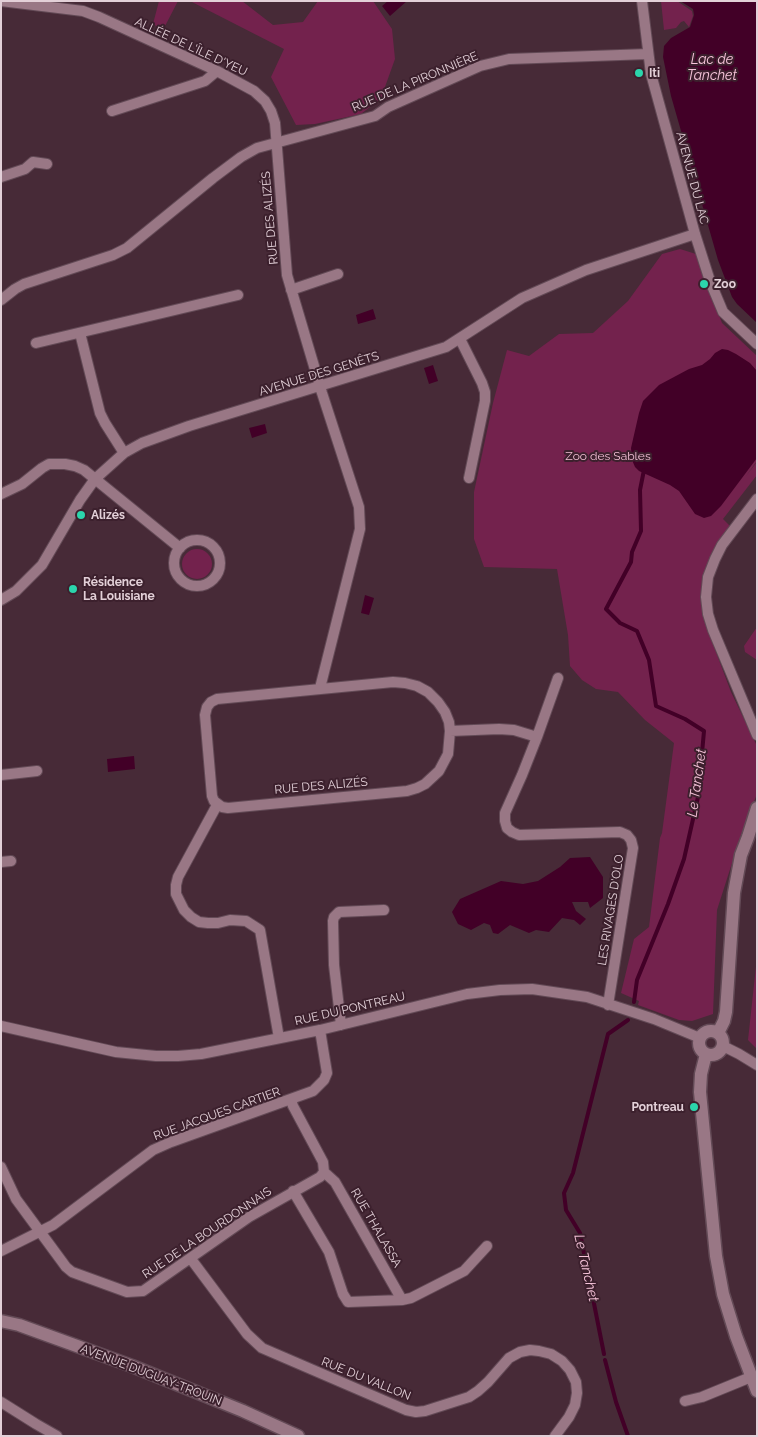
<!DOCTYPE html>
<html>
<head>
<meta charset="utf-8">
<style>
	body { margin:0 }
	#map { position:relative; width:758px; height:1437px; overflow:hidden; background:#472a37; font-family:Raleway,sans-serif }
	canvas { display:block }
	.frame { position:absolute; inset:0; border:2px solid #e3d0d8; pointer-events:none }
</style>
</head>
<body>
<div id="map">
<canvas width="758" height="1437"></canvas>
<div class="frame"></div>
</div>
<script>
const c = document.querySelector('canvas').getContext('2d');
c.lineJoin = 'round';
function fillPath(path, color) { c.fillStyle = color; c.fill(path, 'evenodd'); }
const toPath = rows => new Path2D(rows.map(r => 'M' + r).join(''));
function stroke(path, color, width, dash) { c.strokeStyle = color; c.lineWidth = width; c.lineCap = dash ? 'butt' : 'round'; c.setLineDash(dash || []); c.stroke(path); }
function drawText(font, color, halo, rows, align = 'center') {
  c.font = font + ' Raleway,sans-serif'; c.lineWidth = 4; c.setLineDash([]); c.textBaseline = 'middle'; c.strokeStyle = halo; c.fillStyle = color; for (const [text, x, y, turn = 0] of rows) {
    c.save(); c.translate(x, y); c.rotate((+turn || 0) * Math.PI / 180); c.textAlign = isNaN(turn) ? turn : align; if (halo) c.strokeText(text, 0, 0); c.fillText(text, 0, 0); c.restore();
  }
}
const green = toPath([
	[159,1,178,1,163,30,153,24],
	[190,1,242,1,273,25,303,22,318,1,373,1,392,29,395,59,381,98,361,114,315,124,296,125,271,77,284,49],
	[661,1,677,1,692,11,693,16,689,27,684,21,681,22,676,28,664,30],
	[680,249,696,254,722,323,757,356,757,461,746,476,757,462,757,475,723,519,731,527,707,570,701,592,701,603,706,623,716,652,731,692,757,746,757,794,741,835,717,910,713,1014,692,1021,679,1020,638,1005,639,1001,621,993,634,939,649,927,660,838,662,833,674,743,645,720,618,692,596,689,582,680,570,666,568,635,557,569,484,567,474,539,474,492,493,403,507,350,529,356,559,334,593,333,628,301,662,254],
	'182 564a15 15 0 1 1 30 0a15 15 0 1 1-30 0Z',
	[757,627,757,660,745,652,744,646],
	[757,957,757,1049,748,1040]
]);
const water = toPath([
	[388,1,407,1,390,16,382,6],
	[680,1,757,1,757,323,737,304,732,297,718,260,671,96,663,57,664,46,671,38,690,27,694,15,693,9],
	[373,309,376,319,358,324,356,315],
	[722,349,728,350,736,354,750,363,757,371,757,458,721,506,711,516,704,518,695,514,679,491,670,485,639,471,635,467,632,460,631,448,639,413,643,401,659,385,689,369,702,365,710,359,715,353],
	[433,365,438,381,429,384,424,368],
	[265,424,267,433,252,438,249,428],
	[365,595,374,598,369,615,361,613],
	[134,756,135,769,108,772,107,759],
	[590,857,603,877,603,898,590,908,588,902,572,902,576,911,586,919,580,925,574,920,562,918,549,932,536,930,529,933,510,925,498,934,493,933,490,925,484,923,471,930,458,924,452,912,460,899,501,881,523,884,538,881,560,867,570,858]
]);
const stream = toPath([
	[634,1002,637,980,668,904,684,859,698,797,704,731,685,719,656,706,649,660,637,631,620,623,606,609,631,562,632,552,641,531,640,490,644,470],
	[604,1354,580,1233,566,1210,564,1193,573,1173,608,1034,628,1020],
	[605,1360,616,1402,628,1436]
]);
const minor = toPath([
	[1,1,83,11,99,17,217,71,254,91,265,101,271,111,275,123,287,275,322,393,359,507,360,529,320,688],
	[642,1,651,74,695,234,710,281,723,312,757,344],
	[112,111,205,81,217,71],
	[1,177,25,169,33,162,47,164],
	[291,290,338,274],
	[1,300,15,289,24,284,113,255,127,248,213,178,241,157,257,148,375,116,388,107,480,66,509,59,648,54],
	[80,333,100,413,105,423,124,453],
	[460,339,482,383,485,392,485,401,469,478],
	[36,343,238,295],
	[1,494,22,484,42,468,49,464,65,464,75,466,84,470,180,548],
	[757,499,722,545,715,559,708,577,706,597,708,614,713,630,757,735],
	'174 563a23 23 0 1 1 46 0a23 23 0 1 1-46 0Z',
	[1,600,16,591,42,565,80,500,95,479,124,453,142,443,189,426,446,347,522,298,586,270,695,234],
	[558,678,537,737,522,775,505,813,505,821,507,828,512,832,519,835,620,832,627,835,631,840,633,848,608,1005],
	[393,682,405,683,417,686,428,692,438,702,445,712,449,722,450,731,448,754,439,771,425,784,417,788,407,791,228,808,222,807,214,801,212,796,205,715,207,707,211,702,217,699,393,682],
	[450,731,499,729,514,730,537,737],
	[1,775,37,771],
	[217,805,178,877,176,885,176,894,184,910,191,917,199,922,208,923,218,923,230,920,246,921,260,930,279,1038],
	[1,862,11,861],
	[341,1025,334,965,333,921,334,917,339,912,384,910],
	[1,1026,116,1052,156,1056,178,1056,201,1054,320,1030,467,994,500,990,532,989,587,997,654,1019,700,1038],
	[723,1046,739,1054,757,1065],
	[1,1167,16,1199,66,1267,72,1272,127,1292,143,1291,249,1217,320,1177,324,1172,323,1162,293,1106,291,1100],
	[324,1172,335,1182,402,1300],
	[293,1191,329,1252,343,1294,348,1302,402,1300,411,1298,464,1271,487,1246],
	[1,1251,53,1225,153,1150,171,1142,313,1091,324,1080,327,1073,320,1030],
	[191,1259,247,1334,262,1348,406,1410,416,1412,425,1411,469,1397,478,1391,488,1382,509,1358,520,1352,530,1350,539,1351,551,1354,562,1361,570,1370,576,1382,577,1393,575,1405,569,1417,555,1436],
	[685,1401,702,1397,751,1377],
	[1,1402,36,1424,57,1436]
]);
const tertiary = toPath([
	'699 1043a12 12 0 1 1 24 0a12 12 0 1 1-24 0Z',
	[718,1033,724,1021,726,1012,734,893,741,855,748,837,757,808],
	[706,1054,701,1074,700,1092,716,1256,723,1294,736,1336,757,1391],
	[1,1321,19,1325,132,1366,243,1411,298,1436]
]);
const markers = [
	[639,73,5,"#2bd5ac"],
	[704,284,5,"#2bd5ac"],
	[81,515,5,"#2bd5ac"],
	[73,589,5,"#2bd5ac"],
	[694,1107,5,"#2bd5ac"]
];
const streetNames = [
	["ALLÉE DE L'ÎLE D'YEU",191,47,25],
	["RUE DE LA PIRONNIÈRE",415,82,-23],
	["AVENUE DU LAC",692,178,75],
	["RUE DES ALIZÉS",270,218,-95],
	["AVENUE DES GENÊTS",319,374,-17],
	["RUE DES ALIZÉS",321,786,-5],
	["LES RIVAGES D'OLO",611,910,-81],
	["RUE DU PONTREAU",350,1009,-13],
	["RUE JACQUES CARTIER",217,1114,-20],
	["RUE THALASSA",376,1228,60],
	["RUE DE LA BOURDONNAIS",207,1233,-34],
	["AVENUE DUGUAY-TROUIN",151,1375,21],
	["RUE DU VALLON",366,1379,22]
];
const poiNames = [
	["Iti",649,73],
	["Zoo",714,284],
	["Alizés",91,515],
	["Résidence",83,582],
	["La Louisiane",83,596],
	["Pontreau",684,1107,"right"]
];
const parkNames = [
	["Zoo des Sables",608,456]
];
const waterNames = [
	["Lac de",712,60],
	["Tanchet",712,76],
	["Le Tanchet",697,783,-82],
	["Le Tanchet",586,1268,77]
];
fillPath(green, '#73224d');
fillPath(water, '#420027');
stroke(stream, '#420027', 4);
stroke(minor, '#634a56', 12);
stroke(tertiary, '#634a56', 15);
stroke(minor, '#997785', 10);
stroke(tertiary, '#997785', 12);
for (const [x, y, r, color] of markers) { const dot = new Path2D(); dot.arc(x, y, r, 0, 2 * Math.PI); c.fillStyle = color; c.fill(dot); stroke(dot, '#3c202d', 2); }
drawText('12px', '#e3d0d8', '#3c202d', streetNames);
drawText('bold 12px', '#e3d0d8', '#3c202d', poiNames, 'left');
drawText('12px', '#f1bfd4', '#3c202d', parkNames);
drawText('italic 14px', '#f8c5db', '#3c202d', waterNames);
</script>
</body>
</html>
